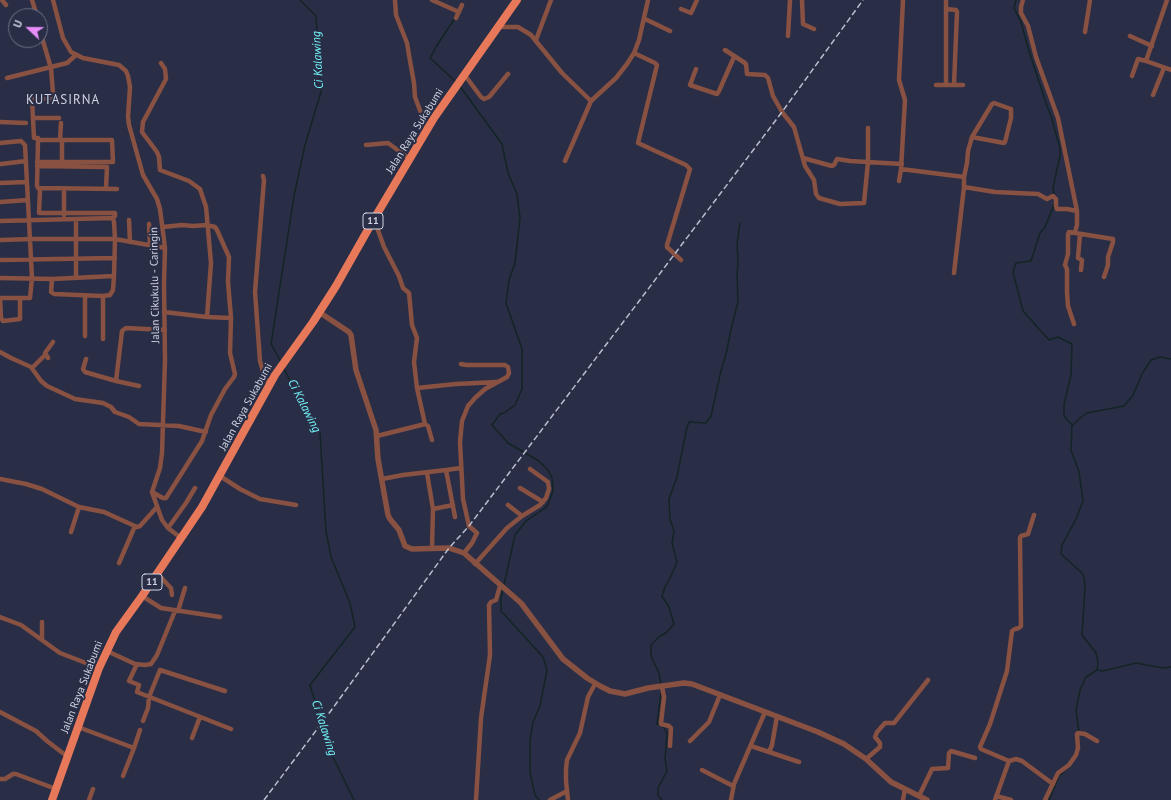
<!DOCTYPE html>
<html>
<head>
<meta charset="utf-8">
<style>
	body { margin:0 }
	#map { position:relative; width:1171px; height:800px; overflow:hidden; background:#292e46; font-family:"PT Sans",sans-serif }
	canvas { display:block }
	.north { position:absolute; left:8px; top:8px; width:40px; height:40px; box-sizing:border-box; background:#292e46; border:1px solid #6b7085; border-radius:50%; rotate:292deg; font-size:11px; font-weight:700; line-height:16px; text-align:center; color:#cfd3e3 }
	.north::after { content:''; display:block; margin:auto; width:14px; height:18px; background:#e98dfd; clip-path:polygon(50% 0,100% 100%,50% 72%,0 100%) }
</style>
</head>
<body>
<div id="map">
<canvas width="1171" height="800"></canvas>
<div class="north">U</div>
</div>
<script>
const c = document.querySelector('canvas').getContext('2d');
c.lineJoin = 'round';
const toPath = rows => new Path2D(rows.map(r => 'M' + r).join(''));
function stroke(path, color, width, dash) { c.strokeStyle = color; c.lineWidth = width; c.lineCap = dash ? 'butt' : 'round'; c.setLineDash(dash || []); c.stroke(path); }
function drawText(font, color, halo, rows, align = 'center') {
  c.font = font + ' "PT Sans",sans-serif'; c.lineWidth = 4; c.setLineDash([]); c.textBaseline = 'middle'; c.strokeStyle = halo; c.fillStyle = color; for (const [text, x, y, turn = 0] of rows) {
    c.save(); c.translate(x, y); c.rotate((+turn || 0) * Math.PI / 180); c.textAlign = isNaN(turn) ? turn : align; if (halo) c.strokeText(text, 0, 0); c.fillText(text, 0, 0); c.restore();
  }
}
const stream = toPath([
	[1016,0,1014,8,1021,22,1028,48,1047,106,1051,116,1060,148,1060,156,1053,188,1054,195],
	[455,18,436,47,430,58,455,81],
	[459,85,502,144,508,173,517,194,520,218,515,263,509,280,506,303,522,349,522,389,515,405,504,413,500,414,492,425,508,443,539,461,548,470,552,478,553,491,548,504,545,508,526,521,515,535,504,585],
	[1054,205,1045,227,1040,233,1031,261,1016,263,1013,272,1023,311,1049,340,1058,337,1072,344,1071,375,1064,404,1064,416,1072,425],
	[281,362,271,344,294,196,305,145,321,92,316,16,300,0],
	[283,367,301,402,320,433,326,531,331,557,350,603,355,627,310,685,330,751,354,800],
	[503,589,501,598,501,611,543,657,547,670,540,706,533,722,530,740,530,772,535,795,539,800],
	[1097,670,1103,671,1136,663,1163,668,1171,667],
	[661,685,659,673,651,656,651,645,659,637,667,632,674,624,669,607,662,596,665,587,671,576,677,562,672,543,674,531,670,519,669,499,677,477,687,427,689,422,706,423,711,416,720,375,727,350,731,329,738,302,737,275,738,261,737,244,740,223],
	[660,725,657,724,661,693],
	[1079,733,1076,710,1080,690,1086,677,1097,670,1098,662,1096,653,1082,635,1085,587,1084,577,1082,573,1061,554,1062,545,1076,519,1083,501,1079,472,1071,450,1072,426,1080,418,1087,413,1124,406,1133,395,1142,374,1151,360,1160,357,1171,359],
	[662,800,658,796,658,788,667,771,665,759,667,733,663,726],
	[1049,800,1059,776,1070,766]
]);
const minor = toPath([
	[2,0,6,5],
	[32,0,37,16],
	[53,0,63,38,71,52,83,58,119,65,126,71,128,76,130,87,128,117,129,125,143,175,157,199,160,209,165,248,164,283,165,360,162,453,160,468,152,492,162,520,168,528,181,538],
	[395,0,396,15,407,43,409,55,414,83,415,97,427,129],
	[432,0,459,12],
	[802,0,803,24,814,29],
	[903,0,899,80,905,100,901,169,964,177,964,187,954,273],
	[1023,0,1021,7,1021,13,1028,26,1036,57,1058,118,1077,211,1077,225,1075,232],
	[1167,0,1146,61,1171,70],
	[681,9,691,13,697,0],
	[946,9,956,10,957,12,954,85],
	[456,18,462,5],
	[645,19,670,31],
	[499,25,503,27,518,27,531,35,562,73,591,101],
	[40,31,51,68,53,93],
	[1085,32,1090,0],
	[788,36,790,0],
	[1130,36,1152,46],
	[536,40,551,0],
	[725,50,745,63,746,64,747,74,765,75,768,78,773,96,782,112,794,127,805,166,814,180,816,194,819,198,840,204,864,203,868,162,868,128],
	[634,53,655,63,657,65,638,143,686,165,690,169,667,245,667,247,681,260],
	[161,63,165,69,166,79,143,122,142,132,157,152,159,157,160,170,189,181,200,189,206,207,211,263,207,317,164,312],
	[696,69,690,85,717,94,719,91,734,57],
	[464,74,481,97,484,99,489,97,508,74],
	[1132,76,1138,59,1146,61],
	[7,78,67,63,76,55],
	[936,85,963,85],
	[946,85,946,0],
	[1153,95,1164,68],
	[58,98,32,99,34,138,38,138,38,141,37,186,40,190,39,213,115,213,115,216,113,218],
	[33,118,59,118],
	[0,122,26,123],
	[60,140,61,123],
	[62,140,62,162],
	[0,143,21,141,25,145,32,278,30,298,0,298],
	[366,145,388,143,410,159],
	[803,158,832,166,834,165,837,159,850,161,902,164],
	[565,161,591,101,616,78,627,64,634,53,639,40,648,0],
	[37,162,113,162,112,140,38,140],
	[1,164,26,161],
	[37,166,107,167,106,188],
	[263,176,264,180,255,292,260,361,263,372,269,385],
	[964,177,967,163,968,151,972,137,992,104,994,103,1011,109,1011,118,1005,142,1004,143,972,137],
	[899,181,901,169],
	[0,183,27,182],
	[964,187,995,192,1038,194,1047,199,1053,196,1056,199,1056,206,1057,209,1067,209,1077,211],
	[38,188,117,189],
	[0,202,28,200],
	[64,215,64,189],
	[374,219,384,247,399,276,403,288,409,293,412,325,417,338,414,362,417,388,425,424,428,426,432,440],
	[129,220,130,242],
	[0,221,113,218,114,222,115,239,114,276,113,290,110,295,103,296,54,294,51,292,52,279],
	[149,224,150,245],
	[1080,234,1078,258,1082,260,1081,270],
	[0,240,33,239,115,239,165,248],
	[0,260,115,258],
	[0,278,52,279,114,276],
	[76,278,76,219],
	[0,298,1,318,3,321,20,319,20,299],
	[207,317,231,318],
	[1074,324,1068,306,1067,292,1067,269,1065,265,1068,254,1068,234,1069,232,1113,239,1113,242,1108,257,1108,265,1104,277],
	[85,336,85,296],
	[103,339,103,296],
	[0,352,11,358,31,367,41,381,47,386,75,399,103,403,111,407,115,412,129,417,139,424,179,426,206,432],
	[48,358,45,353,53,342],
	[86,359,83,369,85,372,116,381],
	[461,364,466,365,505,365,508,367,509,373,507,377,485,389,475,398,468,406,462,421,460,442,463,499,469,526,477,533,472,543,464,553],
	[32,368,45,355],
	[139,386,116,381,122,331,126,328,165,330],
	[417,388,456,384,497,382],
	[377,436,425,424],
	[446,470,461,468],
	[427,473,433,509,453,505],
	[220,476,240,489,260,499,296,505],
	[0,479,26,484,42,489,79,507,104,512,137,527,140,526,157,507],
	[382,479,403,475,446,470,455,517],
	[520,488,543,502],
	[152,492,163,498,166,498,202,441,211,415,225,389,234,377,235,374,230,353,231,318,228,282,229,257,217,230,215,227,207,225,193,226,182,225,163,227],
	[508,505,522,516],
	[168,528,186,503,195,488],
	[71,532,79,507],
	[432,548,433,509],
	[119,563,135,526],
	[475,564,507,528,522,516,540,505,546,498,549,489,548,482,530,469],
	[157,573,168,585,171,588,172,595],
	[142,596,161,608,220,617],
	[178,611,185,588],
	[0,617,21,625,60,653,99,668],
	[42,622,42,639],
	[107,651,135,664,145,665,151,664,157,655,175,611],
	[137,664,129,681,139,685,137,692,231,729],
	[662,687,664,697,661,723,661,724,669,726,671,728,670,746],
	[0,712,36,731,47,741,68,757],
	[143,721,148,708,149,697,160,670,225,691],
	[78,727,134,748,140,730],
	[192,738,200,717],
	[690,741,709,722,720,695],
	[751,746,769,752,772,745,777,716],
	[769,752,799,762],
	[866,759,880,747,880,743,875,737,877,732,885,723,894,723,928,680],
	[1009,761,1016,759,1022,761,1053,784],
	[702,770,733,786],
	[123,776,134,748],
	[0,779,5,779,13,774,16,774,56,789],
	[919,796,932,769,948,768,949,753,951,751,975,758],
	[996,796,1011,800],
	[89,800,93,789],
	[476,800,481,718,490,655,489,605,491,602,496,600,500,586],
	[550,800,567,791],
	[568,800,566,781,566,769,567,760,580,733,588,697,595,684],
	[731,800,734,784,765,712],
	[903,800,905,789],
	[995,800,1009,761,981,749,980,747,990,724,1007,671,1012,631,1015,629,1019,628,1021,626,1020,538,1021,536,1028,534,1034,515],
	[1045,800,1058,773,1069,765,1076,755,1078,748,1077,734,1078,733,1085,734,1097,741]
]);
const tertiary = toPath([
	[319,312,349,332,351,335,356,370,376,430,378,459,388,515,390,519,399,530,405,546,412,549,449,548,464,553,521,603,563,659,587,678,600,686,610,691,625,694,648,688,684,683,692,684,818,732,844,744,866,759,891,782,927,800]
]);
const trunk = toPath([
	[52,800,99,668,116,632,142,596,202,507,275,375,313,322,336,286,374,219,434,118,517,0]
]);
const rail = toPath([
	[264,800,330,712,449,548,469,526,782,112,863,0]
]);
const shields = [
	[373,221,20],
	[152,582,20]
];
const shieldNames = [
	["11",373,221],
	["11",152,582]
];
const streetNames = [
	["Jalan Raya Sukabumi",415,131,-58],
	["Jalan Cikukulu - Caringin",155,285,-91],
	["Jalan Raya Sukabumi",246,407,-61],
	["Jalan Raya Sukabumi",82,687,-69]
];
const waterNames = [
	["Ci Kalawing",318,60,-93],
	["Ci Kalawing",304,406,63],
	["Ci Kalawing",324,728,72]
];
const quarterNames = [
	["KUTASIRNA",63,100]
];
stroke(stream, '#132424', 1.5);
stroke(minor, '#885142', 4.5);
stroke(tertiary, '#885142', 5.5);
stroke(trunk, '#e7795a', 8);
stroke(rail, '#b9bdce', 1.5, [6, 3]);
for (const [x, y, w] of shields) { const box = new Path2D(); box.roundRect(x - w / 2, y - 8, w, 16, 3); c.fillStyle = '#292e46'; c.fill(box); stroke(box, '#cfd3e3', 1); }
drawText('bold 10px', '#cfd3e3', null, shieldNames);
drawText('11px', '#cfd3e3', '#292e46', streetNames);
drawText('italic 12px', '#72f5fa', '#292e46', waterNames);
c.letterSpacing = '1px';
drawText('13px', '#cfd3e3', '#292e46', quarterNames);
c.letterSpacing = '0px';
</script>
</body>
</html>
